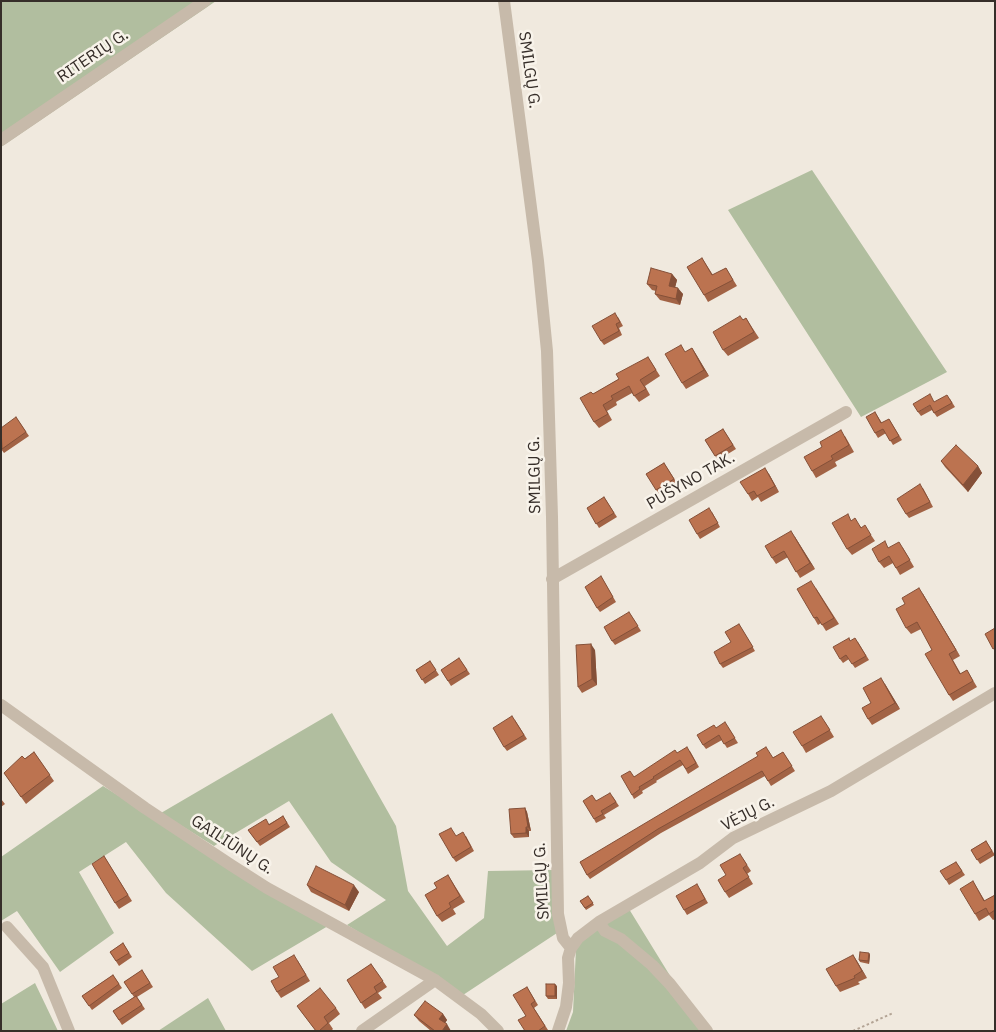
<!DOCTYPE html>
<html>
<head>
<meta charset="utf-8">
<style>
	body { margin:0 }
	#map { position:relative; width:996px; height:1032px; overflow:hidden; background:#f0e9de; font-family:"IBM Plex Sans",sans-serif }
	canvas { display:block }
	.frame { position:absolute; inset:0; border:2px solid #362e29; pointer-events:none }
</style>
</head>
<body>
<div id="map">
<canvas width="996" height="1032"></canvas>
<div class="frame"></div>
</div>
<script>
const c = document.querySelector('canvas').getContext('2d');
c.lineJoin = 'round';
function fillPath(path, color) { c.fillStyle = color; c.fill(path, 'evenodd'); }
const toPath = rows => new Path2D(rows.map(r => 'M' + r).join(''));
function stroke(path, color, width, dash) { c.strokeStyle = color; c.lineWidth = width; c.lineCap = dash ? 'butt' : 'round'; c.setLineDash(dash || []); c.stroke(path); }
function drawText(font, color, halo, rows, align = 'center') {
  c.font = font + ' "IBM Plex Sans",sans-serif'; c.lineWidth = 5; c.setLineDash([]); c.textBaseline = 'middle'; c.strokeStyle = halo; c.fillStyle = color; for (const [text, x, y, turn = 0] of rows) {
    c.save(); c.translate(x, y); c.rotate((+turn || 0) * Math.PI / 180); c.textAlign = isNaN(turn) ? turn : align; if (halo) c.strokeText(text, 0, 0); c.fillText(text, 0, 0); c.restore();
  }
}
const green = toPath([
	[1,1,216,1,1,147],
	[812,170,947,372,861,417,728,210],
	[332,713,396,826,408,891,447,946,484,918,488,871,553,870,557,933,463,995,347,925,386,900,331,862,289,801,214,846,161,813],
	[103,786,328,926,252,971,166,893,126,842,79,872,114,933,60,972,17,911,1,921,1,857],
	[629,909,704,1031,566,1031,573,1012,576,949,586,935],
	[35,983,58,1031,1,1031,1,1004],
	[208,998,226,1031,158,1031]
]);
const path = toPath([
	[853,1031,893,1013]
]);
const minor = toPath([
	[504,1,538,261,547,351,552,517,558,914,563,938,571,948],
	[1,140,205,1],
	[552,579,846,412],
	[1,705,145,808,231,865,267,888,435,980,481,1014,498,1031],
	[599,922,605,931,621,939,652,965,670,984,707,1031],
	[7,927,43,967,69,1031],
	[362,1031,435,980],
	[558,1031,566,1007,569,983,568,958,571,948,578,938,599,922,700,863,733,838,831,791,995,693]
]);
const wall = toPath([
	[702,258,713,275,726,268,737,286,708,302,704,295],
	[672,274,677,280,675,287,683,294,680,305,660,300,655,294,656,291,652,290,647,284],
	[618,317,623,326,619,328,622,335,604,345,601,341],
	[746,318,759,338,728,356,723,350,743,320],
	[692,348,709,376,686,389,682,383,686,352],
	[648,357,660,376,645,386,650,395,639,402,632,393,616,402,617,405,607,411,612,420,599,428,594,422,593,394,619,379],
	[950,399,955,407,937,417,932,410,921,416,918,412,935,402],
	[875,412,882,423,889,419,902,440,893,445,886,433,878,438,875,433],
	[16,417,29,436,4,453,1,449],
	[723,429,736,449,718,460,705,440],
	[845,436,854,452,835,462,837,466,816,478,812,471],
	[941,461,978,466,982,473,968,492,945,467],
	[664,463,677,483,659,494,646,474],
	[769,474,779,492,761,502,758,497,752,501,748,494],
	[923,488,933,507,909,518,906,514],
	[604,497,617,517,599,528,587,508],
	[712,512,720,527,700,539,697,534],
	[852,520,861,527,869,532,875,541,852,555,847,549],
	[795,537,815,569,800,578,788,557,776,564,772,558],
	[889,548,903,548,914,567,900,575,893,563,884,568,879,562],
	[601,576,616,602,600,612,597,608],
	[816,588,839,624,826,631,821,623,818,625,814,618],
	[923,594,960,656,953,660,961,674,967,670,977,687,953,701,949,695,932,650,921,629,911,634,906,628],
	[629,612,641,631,615,645,612,641],
	[739,624,755,651,723,668,720,664,731,642],
	[850,641,858,642,869,660,855,668,849,659,843,663,840,659],
	[595,650,597,685,582,693,578,687],
	[459,658,470,674,451,686,441,670],
	[430,661,439,675,425,684,416,670],
	[885,684,900,709,872,725,868,719],
	[515,720,527,739,507,751,504,747],
	[825,722,834,737,806,753,802,746],
	[728,727,738,743,727,748,722,740,706,749,703,745,716,728],
	[690,751,699,767,688,774,683,765,656,781,657,782,642,791,643,793,634,799,632,795,634,777,677,753],
	[34,752,54,781,26,804,4,773],
	[783,752,795,771,771,786,765,776,661,833,590,879,587,875,580,862],
	[613,797,619,806,604,815,606,818,596,823,594,819,596,801],
	[1,799,5,804,1,807],
	[525,808,527,812,531,831,529,831,529,837,514,838,511,834],
	[283,816,290,827,260,846,248,830,269,824],
	[456,836,466,836,474,851,456,862,453,858],
	[986,841,995,855,980,864,971,850],
	[104,856,132,901,119,909,115,903],
	[744,860,751,871,747,874,753,884,729,898,725,892,726,875],
	[956,862,965,875,949,885,946,880],
	[448,875,465,902,453,909,456,914,442,922,437,916,437,888],
	[973,881,985,901,995,895,995,919,993,920,989,915,979,921,975,914],
	[307,885,359,892,349,911,311,892],
	[700,889,708,903,687,915,684,910],
	[588,896,594,905,586,910,580,901],
	[123,943,132,957,119,966,110,952],
	[869,953,870,955,869,964,860,962,859,960],
	[853,955,867,978,858,982,860,984,840,992,836,986],
	[298,961,310,981,281,998,277,992,279,977],
	[371,964,387,987,378,993,382,998,365,1009,347,980],
	[142,970,153,987,137,997,145,1009,122,1025,113,1011,134,997,124,982],
	[113,975,122,988,92,1010,82,996],
	[557,986,557,999,548,999,546,996],
	[527,987,538,1005,534,1008,548,1030,525,1031],
	[297,1006,336,1008,340,1014,329,1023,333,1029,331,1031,316,1031],
	[443,1014,447,1020,445,1023,451,1031,431,1031,419,1021,414,1015]
]);
const shadedWall = toPath([
	[672,274,677,280,674,292,669,286],
	[678,288,683,294,680,305,676,299],
	[692,348,696,354,709,376,704,370],
	[978,466,982,473,968,492,963,485],
	[765,468,769,474,779,492,775,486],
	[791,531,795,537,815,569,810,563],
	[919,588,923,594,960,656,956,650],
	[591,644,595,650,597,685,592,679],
	[881,678,885,684,900,709,895,703],
	[525,808,527,812,531,831,528,827],
	[526,827,529,831,529,837,526,833],
	[354,885,359,892,349,911,345,905],
	[869,953,870,955,869,964,868,961],
	[853,955,857,961,867,978,862,971],
	[555,984,557,986,557,999,555,996],
	[443,1014,447,1020,444,1025,439,1019],
	[447,1024,451,1031,442,1031]
]);
const building = toPath([
	[702,258,712,275,726,268,733,280,704,295,687,267,702,258],
	[651,268,672,274,669,286,678,288,676,299,655,294,657,286,647,284,651,268],
	[615,313,620,322,616,324,619,331,601,341,592,326,615,313],
	[740,316,743,320,746,318,754,332,723,350,713,332,740,316],
	[681,345,685,352,692,348,704,370,682,383,665,354,681,345],
	[648,357,656,370,640,380,646,389,634,396,629,386,611,396,613,399,603,405,608,414,594,422,580,398,591,392,593,394,619,379,616,374,648,357],
	[930,394,934,402,947,395,952,403,934,413,930,405,918,412,913,404,930,394],
	[875,412,881,423,889,419,899,436,890,441,883,429,875,433,866,417,875,412],
	[16,417,26,432,2,449,1,428,16,417],
	[723,429,733,445,715,456,705,440,723,429],
	[841,430,849,445,831,456,833,459,812,471,804,457,822,447,820,442,841,430],
	[956,445,978,466,963,485,941,461,956,445],
	[664,463,674,479,656,490,646,474,664,463],
	[765,468,775,486,757,496,754,491,748,494,740,482,765,468],
	[920,484,930,502,906,514,897,499,920,484],
	[604,497,614,513,596,524,587,508,604,497],
	[709,508,718,523,697,534,689,520,709,508],
	[848,514,851,521,855,518,861,528,865,525,871,535,847,549,832,523,848,514],
	[791,531,810,563,796,572,784,551,772,558,765,546,791,531],
	[885,541,888,548,899,542,910,560,896,568,889,556,879,562,872,549,885,541],
	[601,576,613,597,597,608,585,587,601,576],
	[811,581,834,618,822,625,817,617,814,618,797,589,811,581],
	[919,588,956,650,949,654,960,674,967,670,973,681,949,695,925,654,932,650,917,622,906,628,896,609,905,604,902,598,919,588],
	[629,612,638,626,612,641,604,627,629,612],
	[739,624,753,647,720,664,714,652,731,642,725,632,739,624],
	[995,628,995,648,993,649,985,634,995,628],
	[849,638,850,641,855,638,866,656,852,664,846,655,840,659,833,647,849,638],
	[591,644,592,679,578,687,576,645,591,644],
	[459,658,467,670,448,681,441,670,459,658],
	[430,661,436,670,422,680,416,670,430,661],
	[881,678,895,703,868,719,862,708,871,703,863,688,881,678],
	[512,716,524,735,504,747,493,728,512,716],
	[821,716,830,730,802,746,793,732,821,716],
	[725,722,735,738,724,744,719,735,703,745,697,735,714,725,716,728,725,722],
	[687,747,696,763,686,769,680,760,653,777,654,778,639,787,640,789,632,795,621,776,630,771,634,777,675,750,677,753,687,747],
	[766,747,773,758,783,752,792,766,768,781,762,771,658,829,587,875,580,862,758,756,756,753,766,747],
	[34,752,50,775,21,797,4,773,22,756,25,759,34,752],
	[610,793,616,802,601,811,603,814,594,819,583,801,592,795,596,801,610,793],
	[525,808,528,827,526,827,526,833,511,834,509,809,525,808],
	[283,816,287,823,257,842,248,830,266,819,269,825,283,816],
	[451,828,456,836,463,832,471,847,453,858,439,834,451,828],
	[986,841,992,851,977,860,971,850,986,841],
	[740,854,747,865,743,868,749,877,725,892,718,880,726,875,720,865,740,854],
	[104,856,128,895,115,903,92,864,104,856],
	[956,862,962,871,946,880,940,871,956,862],
	[316,866,354,885,345,905,307,885,316,866],
	[448,875,460,896,449,903,451,907,437,916,425,895,437,888,434,883,448,875],
	[973,881,984,901,995,895,995,910,989,914,986,908,975,914,960,889,973,881],
	[697,884,705,899,684,910,676,896,697,884],
	[588,896,593,903,585,908,580,901,588,896],
	[123,943,129,953,116,961,110,952,123,943],
	[860,952,869,953,868,961,859,960,860,952],
	[294,955,306,975,277,992,271,981,279,977,273,967,294,955],
	[853,955,862,971,854,976,855,978,836,986,826,969,853,955],
	[371,964,383,981,374,987,377,992,361,1003,347,980,371,964],
	[142,970,150,983,132,994,124,982,142,970],
	[113,975,119,984,89,1006,82,996,113,975],
	[546,984,555,984,555,996,546,996,546,984],
	[527,987,535,1001,531,1004,545,1026,538,1031,525,1031,518,1020,526,1016,513,995,527,987],
	[320,988,336,1008,324,1017,328,1023,319,1031,316,1031,297,1006,320,988],
	[136,996,142,1005,119,1020,113,1011,136,996],
	[425,1001,443,1014,439,1019,447,1024,442,1031,435,1031,414,1015,425,1001]
]);
const streetNames = [
	["RITERIŲ G.",93,56,-34],
	["SMILGŲ G.",529,70,82],
	["SMILGŲ G.",535,475,-91],
	["PUŠYNO TAK.",691,481,-30],
	["VĖJŲ G.",748,814,-27],
	["GAILIŪNŲ G.",232,845,33],
	["SMILGŲ G.",542,881,-93]
];
fillPath(green, '#b1be9f');
stroke(path, '#b3a495', 2, [2.5, 2.5]);
stroke(minor, '#c7baaa', 12);
fillPath(wall, '#a26345');
fillPath(shadedWall, '#845038');
fillPath(building, '#bc7350');
stroke(building, '#845038', 1);
drawText('16px', '#362e29', '#f8f3ea', streetNames);
</script>
</body>
</html>
